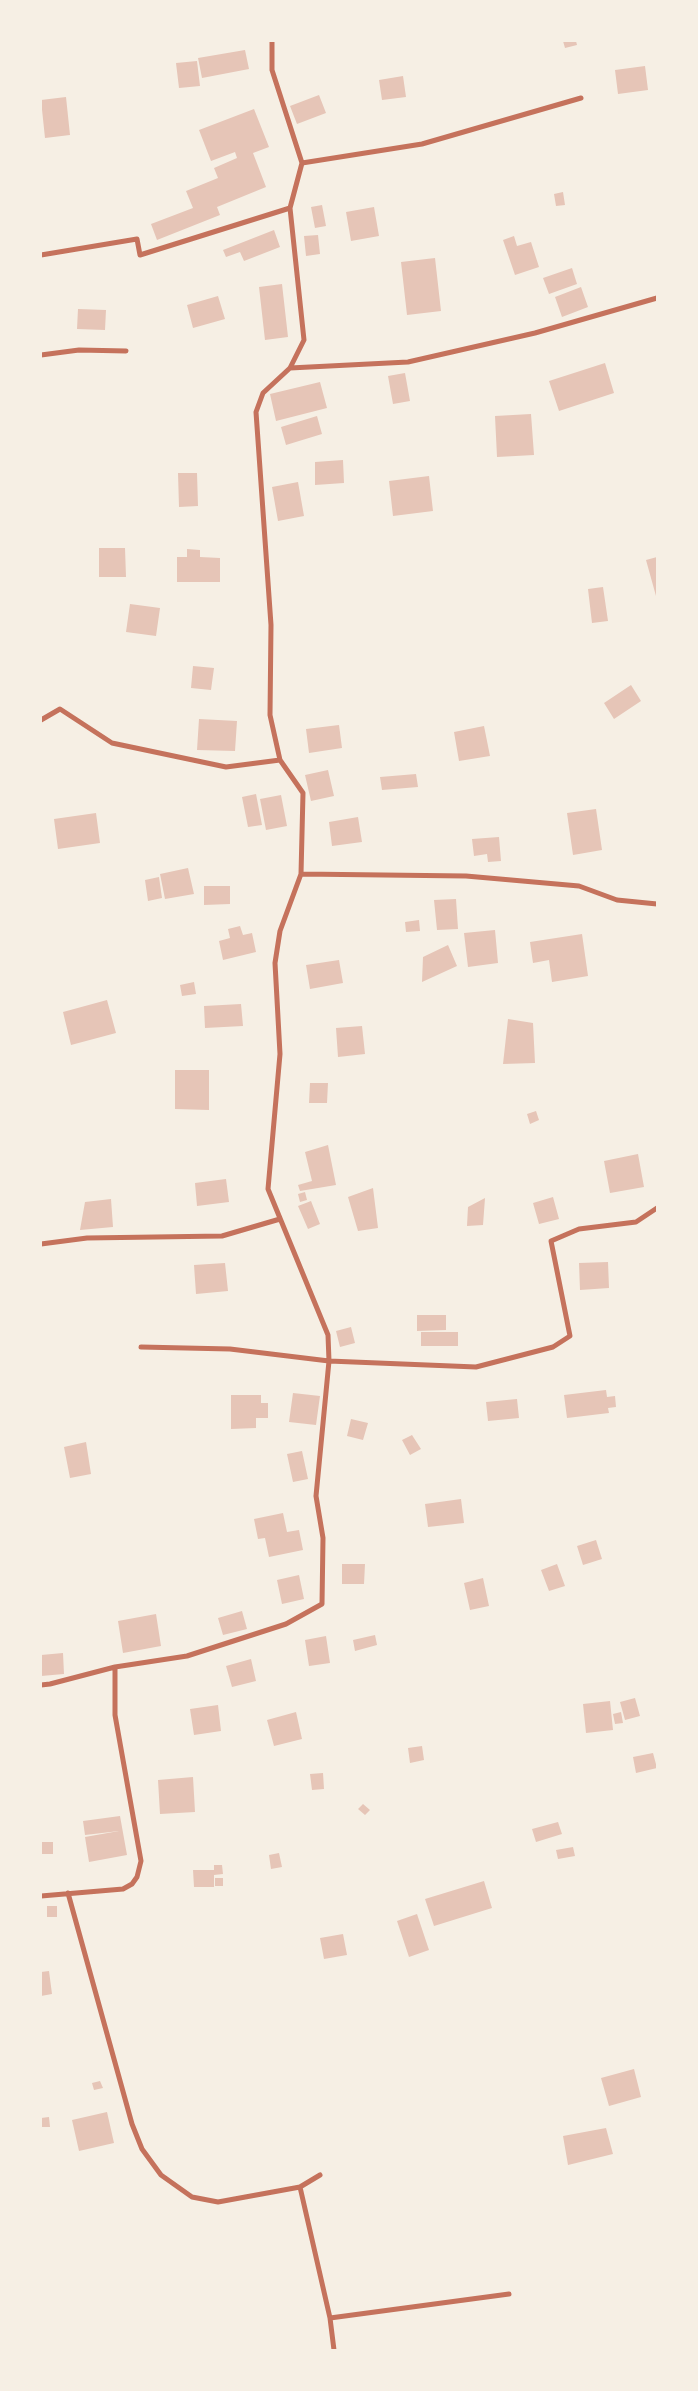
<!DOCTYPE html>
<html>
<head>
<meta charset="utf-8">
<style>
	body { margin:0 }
	#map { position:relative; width:698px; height:2391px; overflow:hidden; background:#f6efe4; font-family:Manrope,sans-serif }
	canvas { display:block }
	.frame { position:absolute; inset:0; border:42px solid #f6efe4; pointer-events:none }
</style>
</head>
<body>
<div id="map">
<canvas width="698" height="2391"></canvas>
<div class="frame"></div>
</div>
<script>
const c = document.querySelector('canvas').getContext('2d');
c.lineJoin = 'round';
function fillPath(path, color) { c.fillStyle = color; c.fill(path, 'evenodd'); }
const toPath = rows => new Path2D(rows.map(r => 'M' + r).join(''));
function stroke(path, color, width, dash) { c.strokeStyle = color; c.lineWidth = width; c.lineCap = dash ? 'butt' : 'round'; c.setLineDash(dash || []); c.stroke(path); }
const building = toPath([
	[563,41,576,41,577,45,565,48],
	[245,50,249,69,202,78,198,58],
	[197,61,200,86,179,88,176,63],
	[645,66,648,90,618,94,615,70],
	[403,76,406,97,382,100,379,80],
	[319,95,326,113,297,124,290,106],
	[66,97,70,135,45,138,41,100],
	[254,109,269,147,253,153,266,187,217,207,220,215,157,240,151,224,193,208,186,191,218,178,214,168,237,158,235,152,211,161,199,130],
	[563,192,565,205,556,206,554,194],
	[322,205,326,226,315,228,311,207],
	[374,207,379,236,351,241,346,212],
	[274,230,280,247,244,261,240,252,226,257,223,250],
	[318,235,320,254,306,256,304,236],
	[514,236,517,246,531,242,539,267,515,275,503,240],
	[435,258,441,311,407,315,401,262],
	[572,268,577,284,549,294,543,278],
	[282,284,288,337,265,340,259,287],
	[581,287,588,307,562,317,555,297],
	[218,296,225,319,193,328,187,305],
	[78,309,106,310,105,330,77,329],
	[605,363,614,393,559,411,549,381],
	[405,373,410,401,393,404,388,376],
	[320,382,327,408,276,421,270,394],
	[531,414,534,455,497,457,495,416],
	[317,416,322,434,286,445,281,427],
	[343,460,344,483,315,485,315,462],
	[178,473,197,473,198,506,179,507],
	[429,476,433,511,393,516,389,481],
	[298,482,304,516,278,521,272,487],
	[99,548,125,548,126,577,99,577],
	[187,549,200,550,200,557,220,558,220,582,177,582,177,557,187,557],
	[657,557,657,596,656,596,646,560],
	[603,587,608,621,592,623,588,589],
	[130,604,160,608,156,636,126,632],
	[193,666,214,668,211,690,191,688],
	[631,685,641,701,614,719,604,703],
	[199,719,237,721,235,751,197,750],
	[339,725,342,748,309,753,306,729],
	[484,726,490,756,459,761,454,732],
	[328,770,334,796,311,801,305,775],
	[416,774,418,787,382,790,380,777],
	[256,794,262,825,248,827,242,797],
	[281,795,287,826,266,830,260,799],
	[596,809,602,850,573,855,567,813],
	[96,813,100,843,58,849,54,819],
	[358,817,362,842,332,846,329,822],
	[499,837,501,861,488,862,487,854,474,856,472,839],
	[188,868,194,894,165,899,160,874],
	[159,877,162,898,148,901,145,880],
	[204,886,230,886,230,904,204,905],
	[456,899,458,929,437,930,434,900],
	[419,920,420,931,406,932,405,922],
	[240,926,243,935,252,933,256,952,223,960,219,941,230,938,228,929],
	[495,930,498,963,468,967,464,933],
	[582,934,588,976,552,982,549,960,533,963,530,942],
	[448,945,457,966,422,982,423,957],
	[339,960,343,983,310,989,306,965],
	[194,982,196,994,182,996,180,985],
	[107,1000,116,1033,71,1045,63,1012],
	[241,1004,243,1026,205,1028,204,1006],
	[508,1019,533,1023,535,1063,503,1064],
	[362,1026,365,1054,338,1057,336,1028],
	[175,1070,209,1070,209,1110,175,1109],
	[310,1083,328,1083,327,1103,309,1103],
	[536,1111,539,1120,530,1124,527,1114],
	[328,1145,336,1185,300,1191,298,1185,312,1181,305,1152],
	[638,1154,644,1187,610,1193,604,1161],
	[226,1179,229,1202,197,1206,195,1183],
	[373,1188,378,1228,358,1231,348,1197],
	[305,1192,307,1200,300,1202,298,1194],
	[553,1197,559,1219,539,1224,533,1203],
	[485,1198,483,1225,467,1226,468,1207],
	[111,1199,113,1227,80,1230,85,1202],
	[311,1201,320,1224,308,1229,298,1206],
	[608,1262,609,1288,580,1290,579,1263],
	[225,1263,228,1291,196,1294,194,1265],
	[417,1315,446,1315,446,1330,417,1331],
	[351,1327,355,1343,340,1347,336,1331],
	[421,1332,458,1332,458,1346,421,1346],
	[606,1390,607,1397,615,1396,616,1407,608,1408,609,1413,567,1418,564,1395],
	[293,1393,320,1396,316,1425,289,1422],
	[231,1395,261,1395,261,1403,268,1403,268,1418,256,1418,256,1428,231,1429],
	[517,1399,519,1418,488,1421,486,1402],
	[351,1419,368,1423,363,1440,347,1436],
	[412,1435,421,1449,410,1455,402,1440],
	[86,1442,91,1474,70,1478,64,1447],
	[302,1451,308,1479,293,1482,287,1454],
	[461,1499,464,1523,428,1527,425,1504],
	[283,1513,287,1532,299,1530,303,1550,269,1557,265,1538,258,1539,254,1519],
	[596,1540,602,1559,583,1565,577,1546],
	[342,1564,365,1564,364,1584,342,1584],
	[557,1564,565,1586,549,1591,541,1570],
	[299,1575,304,1599,282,1604,277,1580],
	[483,1578,489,1606,470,1610,464,1583],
	[242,1611,247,1629,223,1635,218,1618],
	[156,1614,161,1646,123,1653,118,1621],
	[375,1635,377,1645,355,1651,353,1640],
	[326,1636,330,1663,309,1666,305,1640],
	[63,1653,64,1674,41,1676,41,1655],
	[251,1659,256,1681,232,1687,226,1666],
	[635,1698,640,1716,625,1720,620,1702],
	[610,1701,613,1730,586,1733,583,1704],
	[218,1705,221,1731,194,1735,190,1709],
	[296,1712,302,1739,274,1746,267,1720],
	[621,1712,623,1723,615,1724,613,1714],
	[422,1746,424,1760,410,1763,408,1748],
	[653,1753,657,1768,636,1773,633,1757],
	[323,1773,324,1789,312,1790,310,1774],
	[193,1777,195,1812,160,1814,158,1780],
	[363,1804,370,1810,365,1815,358,1809],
	[120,1816,127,1855,89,1862,85,1837,119,1831,85,1835,83,1821],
	[558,1822,562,1834,536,1842,532,1829],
	[41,1842,53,1842,53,1854,41,1854],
	[573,1847,575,1856,558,1859,556,1850],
	[279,1853,282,1867,271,1869,269,1855],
	[214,1865,222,1865,223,1874,214,1875],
	[193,1870,214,1870,214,1887,194,1887],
	[215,1878,223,1878,223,1886,215,1886],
	[484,1881,492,1908,434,1926,425,1899],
	[47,1906,57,1906,57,1917,47,1917],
	[417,1914,429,1950,409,1957,397,1921],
	[343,1934,347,1955,324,1959,320,1938],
	[49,1971,52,1994,41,1996,41,1972],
	[634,2069,641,2097,609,2106,601,2078],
	[100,2081,103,2088,94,2090,92,2083],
	[107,2112,114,2143,79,2151,72,2120],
	[49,2117,50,2127,41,2127,41,2118],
	[606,2128,613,2154,568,2165,563,2136]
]);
const minor = toPath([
	[302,163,422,144,581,98],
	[41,255,137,239,140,255,290,208],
	[41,355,79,350,126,351],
	[290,368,408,362,535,333,657,298],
	[41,720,60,709,112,743,226,767,280,760],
	[301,874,466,876,579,886,617,900,657,904],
	[41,1244,87,1238,222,1236,280,1219],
	[141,1347,230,1349,329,1361,476,1367,553,1347,570,1336,551,1241,579,1229,636,1222,657,1208],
	[41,1685,50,1684,115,1667],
	[68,1893,132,2124,142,2149,161,2175,192,2197,218,2202,300,2187,320,2175],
	[41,1896,123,1889,132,1884,137,1877,141,1861,115,1715,115,1667,187,1656,286,1624,322,1604,323,1538,316,1496,329,1361,328,1335,268,1189,280,1054,275,963,280,931,301,874,303,793,280,760,270,715,271,625,256,412,263,393,290,368,304,340,290,208,302,163,272,70,272,41],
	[300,2187,330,2318,334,2350],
	[330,2318,509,2294]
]);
fillPath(building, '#e6c5b7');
stroke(minor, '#c5725c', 5);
</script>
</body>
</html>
